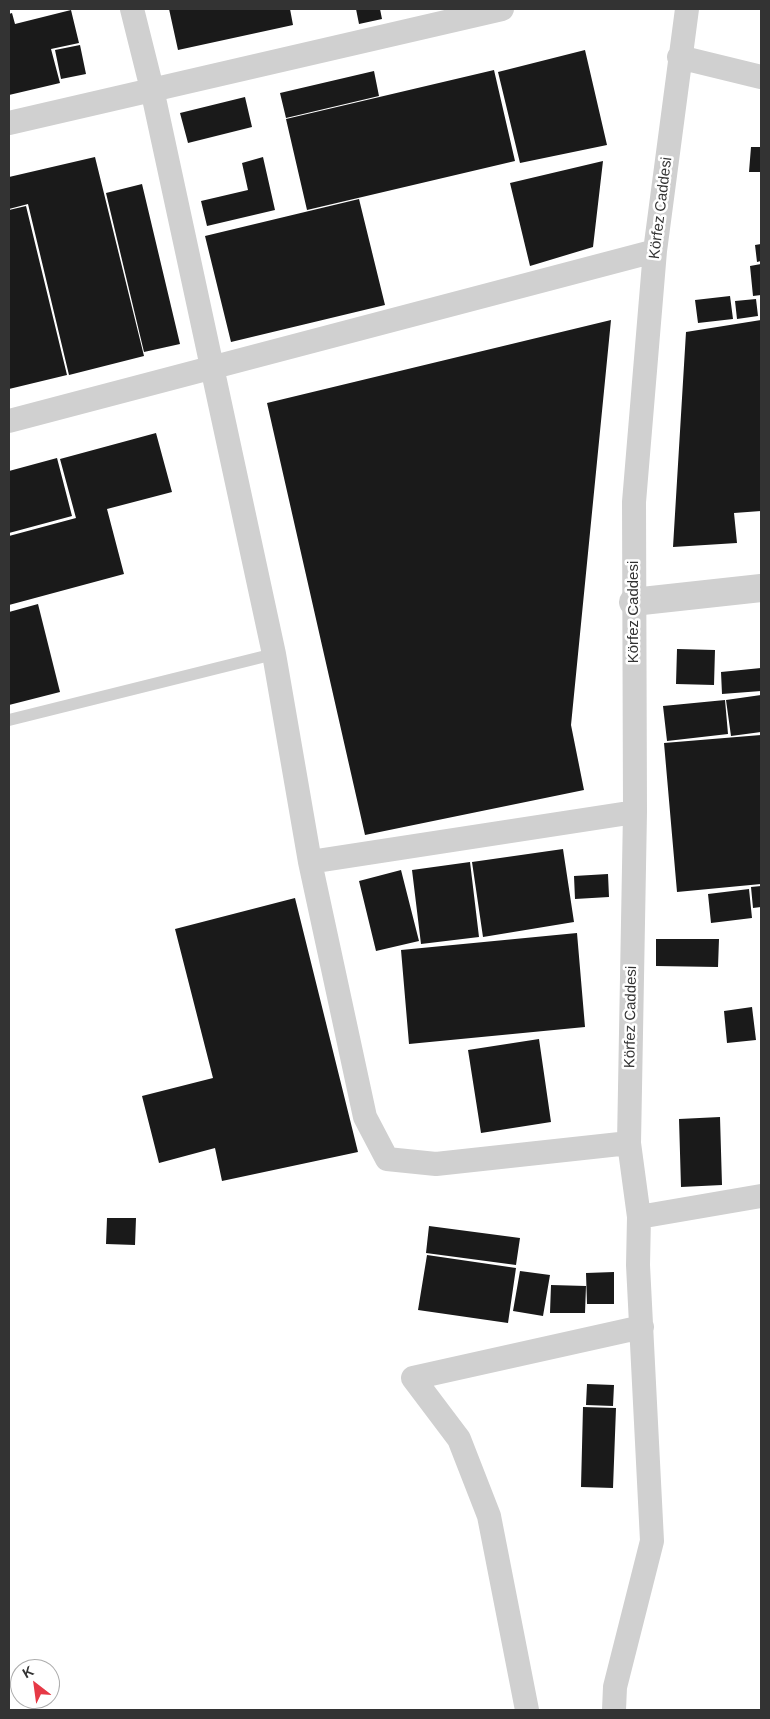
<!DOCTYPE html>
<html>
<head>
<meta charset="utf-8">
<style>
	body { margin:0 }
	#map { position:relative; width:770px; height:1719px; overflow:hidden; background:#fff; font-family:Helvetica,sans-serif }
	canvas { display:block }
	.frame { position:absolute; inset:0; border:10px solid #333; pointer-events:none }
	.north { position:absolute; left:10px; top:1659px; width:50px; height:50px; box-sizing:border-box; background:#fff; border:1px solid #adadad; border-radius:50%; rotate:330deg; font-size:14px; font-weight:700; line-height:20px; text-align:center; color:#333 }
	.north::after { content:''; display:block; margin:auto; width:18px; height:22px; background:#e63946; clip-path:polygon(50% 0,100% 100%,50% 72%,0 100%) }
</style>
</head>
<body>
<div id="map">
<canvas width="770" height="1719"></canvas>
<div class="frame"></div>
<div class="north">K</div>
</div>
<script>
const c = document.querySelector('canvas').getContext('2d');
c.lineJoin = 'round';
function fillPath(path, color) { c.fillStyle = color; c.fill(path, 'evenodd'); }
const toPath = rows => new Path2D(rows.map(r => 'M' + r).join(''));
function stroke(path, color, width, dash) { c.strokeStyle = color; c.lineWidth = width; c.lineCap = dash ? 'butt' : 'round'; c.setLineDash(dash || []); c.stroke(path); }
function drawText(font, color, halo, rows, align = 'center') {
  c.font = font + ' Helvetica,sans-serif'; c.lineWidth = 5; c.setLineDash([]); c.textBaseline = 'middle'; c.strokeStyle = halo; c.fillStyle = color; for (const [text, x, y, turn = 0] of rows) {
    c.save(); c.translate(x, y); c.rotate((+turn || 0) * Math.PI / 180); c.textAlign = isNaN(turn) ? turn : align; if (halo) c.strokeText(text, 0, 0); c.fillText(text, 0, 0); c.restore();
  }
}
const building = toPath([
	[169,9,290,9,293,25,178,50],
	[356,9,380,9,382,19,359,24],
	[71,10,79,43,51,49,60,83,9,95,9,14,12,13,15,24],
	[80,45,86,74,61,79,55,50],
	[585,50,607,145,520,163,498,72],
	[494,70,515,161,307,210,286,119],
	[374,71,379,96,286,118,280,93],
	[245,97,252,127,188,143,180,113],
	[751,147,761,147,761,172,749,172],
	[95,157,144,356,69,375,28,204,9,209,9,177],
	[263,157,275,210,207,226,201,201,248,190,242,163],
	[603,161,593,247,530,266,510,183],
	[142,184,180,344,144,352,106,193],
	[359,199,385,305,231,342,205,236],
	[26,206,67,375,9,389,9,210],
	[761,244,761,261,757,262,755,245],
	[761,264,761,295,753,296,750,266],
	[730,296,733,319,698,323,695,300],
	[756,299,758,316,737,319,735,301],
	[611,320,571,725,584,790,365,835,267,403],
	[761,320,761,511,734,513,737,543,673,547,686,332],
	[156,433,172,492,107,509,124,574,9,605,9,536,76,518,60,459],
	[57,458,72,516,9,533,9,471],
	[38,604,60,692,9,705,9,612],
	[677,649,715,650,714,685,676,684],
	[761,668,761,691,722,694,721,672],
	[761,695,761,732,731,736,726,700],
	[725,700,728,734,667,741,663,706],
	[761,735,761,884,677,892,664,743],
	[563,849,574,922,483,937,472,862],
	[470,862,479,937,421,944,412,870],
	[401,870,419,941,376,951,359,881],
	[608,874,609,897,575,899,574,876],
	[761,886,761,907,753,908,751,887],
	[749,889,752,918,711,923,708,894],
	[295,898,358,1152,222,1181,215,1148,159,1163,142,1096,213,1078,175,929],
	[577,933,585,1027,409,1044,401,950],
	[656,939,719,939,718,967,656,966],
	[752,1007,756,1040,727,1043,724,1011],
	[539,1039,551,1122,481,1133,468,1050],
	[720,1117,722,1185,681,1187,679,1119],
	[107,1218,136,1218,135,1245,106,1244],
	[429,1226,520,1238,516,1265,426,1253],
	[427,1255,516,1268,508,1323,418,1310],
	[520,1271,550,1275,543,1316,513,1311],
	[614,1272,614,1304,587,1304,586,1273],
	[551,1285,586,1286,585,1313,550,1313],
	[587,1384,614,1385,613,1406,586,1405],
	[583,1407,616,1408,613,1488,581,1487]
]);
const service = toPath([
	[9,720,274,654]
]);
const minor = toPath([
	[132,9,152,89,274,654,310,862,365,1117,387,1159,436,1164,629,1143],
	[679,57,761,77],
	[9,123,502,9],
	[9,421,655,251],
	[310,862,635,812],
	[639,1217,761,1196],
	[527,1710,489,1516,459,1439,413,1378,642,1327],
	[614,1710,615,1687,652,1541,638,1265,639,1217,629,1143,635,812,634,502,655,251,687,9]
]);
const tertiary = toPath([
	[633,602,761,588]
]);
const streetNames = [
	["Körfez Caddesi",661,208,-83],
	["Körfez Caddesi",634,612,-90],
	["Körfez Caddesi",631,1017,-89]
];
fillPath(building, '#1a1a1a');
stroke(service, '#d0d0d0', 12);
stroke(minor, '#d0d0d0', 24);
stroke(tertiary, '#d0d0d0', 28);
drawText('15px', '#333', '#fff', streetNames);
</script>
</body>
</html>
